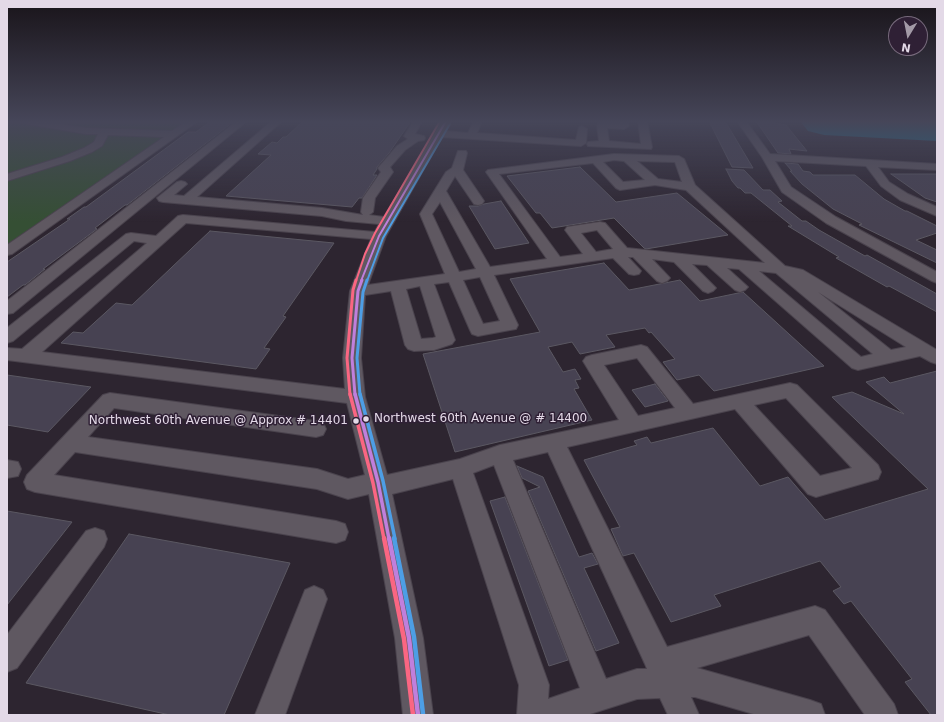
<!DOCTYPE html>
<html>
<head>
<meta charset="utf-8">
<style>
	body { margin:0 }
	#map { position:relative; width:944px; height:722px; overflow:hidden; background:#2d2530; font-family:"DejaVu Sans",sans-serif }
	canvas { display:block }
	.frame { position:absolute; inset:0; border:8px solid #e3d9e7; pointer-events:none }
	.north { position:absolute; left:888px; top:16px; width:40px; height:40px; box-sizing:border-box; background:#2f2035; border:1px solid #776a7c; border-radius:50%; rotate:190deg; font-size:11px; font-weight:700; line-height:16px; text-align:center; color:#e3d9e7 }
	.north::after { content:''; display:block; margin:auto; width:14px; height:18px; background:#a39aa7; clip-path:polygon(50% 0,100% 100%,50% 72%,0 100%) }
</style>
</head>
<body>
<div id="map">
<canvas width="944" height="722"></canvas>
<div class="frame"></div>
<div class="north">N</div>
</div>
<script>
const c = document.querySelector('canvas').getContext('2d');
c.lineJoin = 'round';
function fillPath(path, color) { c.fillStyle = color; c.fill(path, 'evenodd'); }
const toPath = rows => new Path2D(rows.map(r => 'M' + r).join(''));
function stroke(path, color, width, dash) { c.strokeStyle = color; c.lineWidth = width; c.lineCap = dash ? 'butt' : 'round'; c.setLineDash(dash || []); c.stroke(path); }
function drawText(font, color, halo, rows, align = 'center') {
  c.font = font + ' "DejaVu Sans",sans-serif'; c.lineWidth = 3; c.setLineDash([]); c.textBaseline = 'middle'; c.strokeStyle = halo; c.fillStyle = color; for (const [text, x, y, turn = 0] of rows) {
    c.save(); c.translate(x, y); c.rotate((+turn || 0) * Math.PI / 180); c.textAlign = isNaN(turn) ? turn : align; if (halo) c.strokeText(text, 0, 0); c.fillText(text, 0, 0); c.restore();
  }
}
const green = toPath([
	[7,121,199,121,7,257]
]);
const water = toPath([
	[800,121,937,121,937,141,824,135,808,131]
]);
const building = toPath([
	[211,121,233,122,127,205,125,205,95,228,97,229,43,269,45,269,25,285,23,285,7,297,7,262,70,219,67,219,84,207,86,207,188,132,196,132,211,121],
	[310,121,411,121,389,153,377,167,377,169,373,175,377,175,362,198,359,198,352,207,226,196,271,155,258,154,272,142,277,143,283,137,286,137,302,122,308,122,310,121],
	[709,121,725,121,753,168,732,167,709,121],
	[756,121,773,121,775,123,786,125,807,151,789,149,791,154,778,153,756,121],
	[785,163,798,164,803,171,810,172,813,175,855,175,884,199,905,211,907,211,937,226,937,233,916,240,937,250,937,263,859,225,862,224,833,209,802,184,790,171,792,171,785,163],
	[580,167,616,202,677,193,728,235,646,249,644,248,614,218,552,228,540,213,536,213,507,176,580,167],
	[726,169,744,170,763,190,770,190,782,201,778,202,802,221,806,221,819,230,865,256,867,255,937,294,937,312,889,286,887,287,836,258,839,257,788,226,792,226,751,193,745,193,740,188,738,188,732,181,726,169],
	[891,174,937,174,937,202,925,198,891,174],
	[501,201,529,243,495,249,469,206,478,206,484,204,501,201],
	[210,231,334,243,283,316,286,317,264,348,270,349,256,369,61,343,73,332,83,333,116,303,132,305,210,231],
	[604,263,629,290,680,280,700,301,743,292,824,366,714,391,699,375,677,380,663,362,675,359,651,332,649,333,645,328,606,335,615,347,580,354,572,342,548,347,563,372,575,369,581,379,575,380,579,388,574,389,592,420,455,452,423,354,540,332,510,279,604,263],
	[937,371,937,715,931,715,905,682,912,679,851,601,844,604,833,591,841,587,820,561,714,595,721,606,671,622,634,553,623,556,611,529,620,527,584,460,637,445,634,441,647,437,651,443,713,428,760,486,788,477,825,520,928,489,832,397,852,392,904,414,866,382,884,377,890,383,937,371],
	[7,375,91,387,48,432,7,425,7,375],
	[655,384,668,401,645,407,632,390,655,384],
	[517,466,543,477,579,557,592,553,598,564,584,568,619,643,596,651,528,491,540,487,522,478,517,466],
	[505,497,568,660,549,666,490,501,505,497],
	[7,511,72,522,7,605,7,511],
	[129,534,290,563,224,715,170,715,26,683,129,534]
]);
const minor = toPath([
	[22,121,41,121,86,128,172,131,187,121,198,121,12,254,7,255,7,245,164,137,108,135,102,146,92,152,70,161,7,181,7,174,62,157,84,148,94,142,98,134,86,134,27,124,22,121],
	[237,121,247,121,13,313,7,314,7,301,237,121],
	[272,121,282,121,197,197,322,208,363,215,361,212,363,198,381,172,378,168,397,146,408,139,404,136,414,121,422,121,415,134,424,136,425,138,424,140,418,141,405,150,390,167,393,172,375,198,373,212,369,215,384,217,442,121,451,121,445,131,468,133,474,121,482,121,477,133,576,140,579,127,582,126,587,129,586,143,581,146,442,137,386,236,368,285,445,274,420,214,446,172,452,168,458,151,466,151,467,153,463,170,484,201,482,204,478,205,474,204,455,176,446,191,490,267,547,259,486,172,488,170,614,154,679,156,684,159,695,185,785,266,803,270,937,350,937,364,931,362,920,356,858,370,852,368,739,269,727,268,748,287,745,290,740,292,735,290,707,265,692,264,716,288,713,291,708,293,703,291,674,262,652,259,670,278,667,281,662,283,657,281,633,257,628,257,641,271,639,274,634,275,629,274,613,258,494,275,518,325,516,329,510,330,478,336,472,334,470,330,449,282,434,284,455,340,452,344,434,350,414,351,408,349,405,345,391,291,365,295,361,358,365,397,387,475,460,459,500,445,619,420,583,361,586,357,592,355,641,345,647,347,693,404,790,383,797,385,878,465,881,472,878,479,816,497,808,494,735,409,567,447,667,647,815,606,825,610,894,704,898,715,865,715,809,635,697,668,810,700,821,704,825,715,757,715,695,697,691,697,699,715,668,715,660,698,637,699,587,715,517,715,519,685,453,479,392,494,423,638,433,715,403,715,395,638,369,494,348,499,317,489,75,452,54,475,336,521,345,524,348,532,345,540,336,543,35,492,27,489,24,482,27,475,103,395,110,393,316,421,323,423,326,429,323,435,316,437,114,408,88,437,317,469,348,479,365,475,347,403,7,360,7,348,22,349,147,243,134,241,13,341,7,343,7,328,126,234,131,233,156,236,178,216,183,215,375,232,379,224,346,221,322,216,163,202,159,201,157,198,177,182,181,181,185,182,187,184,174,195,184,196,272,121],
	[614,160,624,161,645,180,623,182,603,162,614,160],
	[637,161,675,162,682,182,658,179,637,161],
	[593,163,616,188,620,190,655,185,686,190,765,263,627,248,605,223,600,222,567,227,565,230,583,254,560,257,499,174,593,163],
	[440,202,476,269,459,272,432,214,440,202],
	[186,223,371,239,350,291,343,358,345,389,42,352,186,223],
	[597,230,613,249,596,252,581,233,597,230],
	[759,271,776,273,873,354,861,357,759,271],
	[480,277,500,321,483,324,463,280,480,277],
	[420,286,436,337,433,338,421,339,406,289,420,286],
	[818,292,906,347,891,350,818,292],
	[637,358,675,408,638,416,604,365,637,358],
	[786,398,852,468,820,476,754,405,786,398],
	[548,452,645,664,647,669,637,669,606,679,513,460,548,452],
	[494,465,580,688,548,699,549,685,473,473,494,465],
	[620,121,628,121,629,126,624,129,607,128,609,141,641,144,638,121,647,121,652,147,651,149,588,146,587,144,588,142,599,141,597,125,599,123,619,123,620,121],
	[737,121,746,121,770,154,937,164,937,170,878,167,889,182,908,194,937,207,937,216,900,200,881,186,866,166,775,161,791,187,836,217,937,272,937,283,932,281,826,223,782,192,762,157,737,121],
	[7,460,18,462,21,469,18,476,7,478,7,460],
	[95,528,104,531,107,539,104,547,17,668,7,672,7,635,86,531,95,528],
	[314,586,323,590,327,599,285,715,255,715,305,590,314,586]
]);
const bus1Far3 = toPath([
	[361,281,379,236,446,121]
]);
const bus1Far2 = toPath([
	[355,395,352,358,358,291,362,280]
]);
const bus1Far1 = toPath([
	[355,394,378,482,389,539]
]);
const bus1 = toPath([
	[389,538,409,638,418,715]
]);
const bus2Far3 = toPath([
	[367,281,383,238,450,124]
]);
const bus2Far2 = toPath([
	[360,395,357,358,363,292,367,280]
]);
const bus2Far1 = toPath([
	[360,394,383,481,395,539]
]);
const bus2 = toPath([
	[394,538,414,637,423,714]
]);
const bus3Far3 = toPath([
	[356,281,365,254,375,233,440,121]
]);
const bus3Far2 = toPath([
	[350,395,347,358,353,290,356,280]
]);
const bus3Far1 = toPath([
	[350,394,373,483,384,539]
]);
const bus3 = toPath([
	[384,538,404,639,413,715]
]);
const markers = [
	[366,419,3.5,"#e3d9e7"],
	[356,421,3.5,"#e3d9e7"]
];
const busNames = [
	["Northwest 60th Avenue @ # 14400",374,419],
	["Northwest 60th Avenue @ Approx # 14401",348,421,"right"]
];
fillPath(green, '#354f34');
fillPath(water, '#127695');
fillPath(building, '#474252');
stroke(building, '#5b5862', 1);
stroke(minor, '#4a434d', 2);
fillPath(minor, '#5f5861');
stroke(bus1Far3, '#c07fdc', 2);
stroke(bus1Far2, '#c07fdc', 3);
stroke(bus1Far1, '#c07fdc', 3.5);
stroke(bus1, '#c07fdc', 4.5);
stroke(bus2Far3, '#4d9ee5', 2);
stroke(bus2Far2, '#4d9ee5', 3);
stroke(bus2Far1, '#4d9ee5', 3.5);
stroke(bus2, '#4d9ee5', 4.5);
stroke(bus3Far3, '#fa6682', 2);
stroke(bus3Far2, '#fa6682', 3);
stroke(bus3Far1, '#fa6682', 3.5);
stroke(bus3, '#fa6682', 4.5);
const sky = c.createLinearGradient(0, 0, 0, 222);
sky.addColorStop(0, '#19141a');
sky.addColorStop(0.55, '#464659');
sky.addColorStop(1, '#46465900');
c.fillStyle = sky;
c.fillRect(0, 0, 944, 222);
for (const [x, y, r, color] of markers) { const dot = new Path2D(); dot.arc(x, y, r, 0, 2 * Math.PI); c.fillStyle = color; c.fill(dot); stroke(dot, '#2f2035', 1.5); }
drawText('12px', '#e3d9e7', '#2f2035', busNames, 'left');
</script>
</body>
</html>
